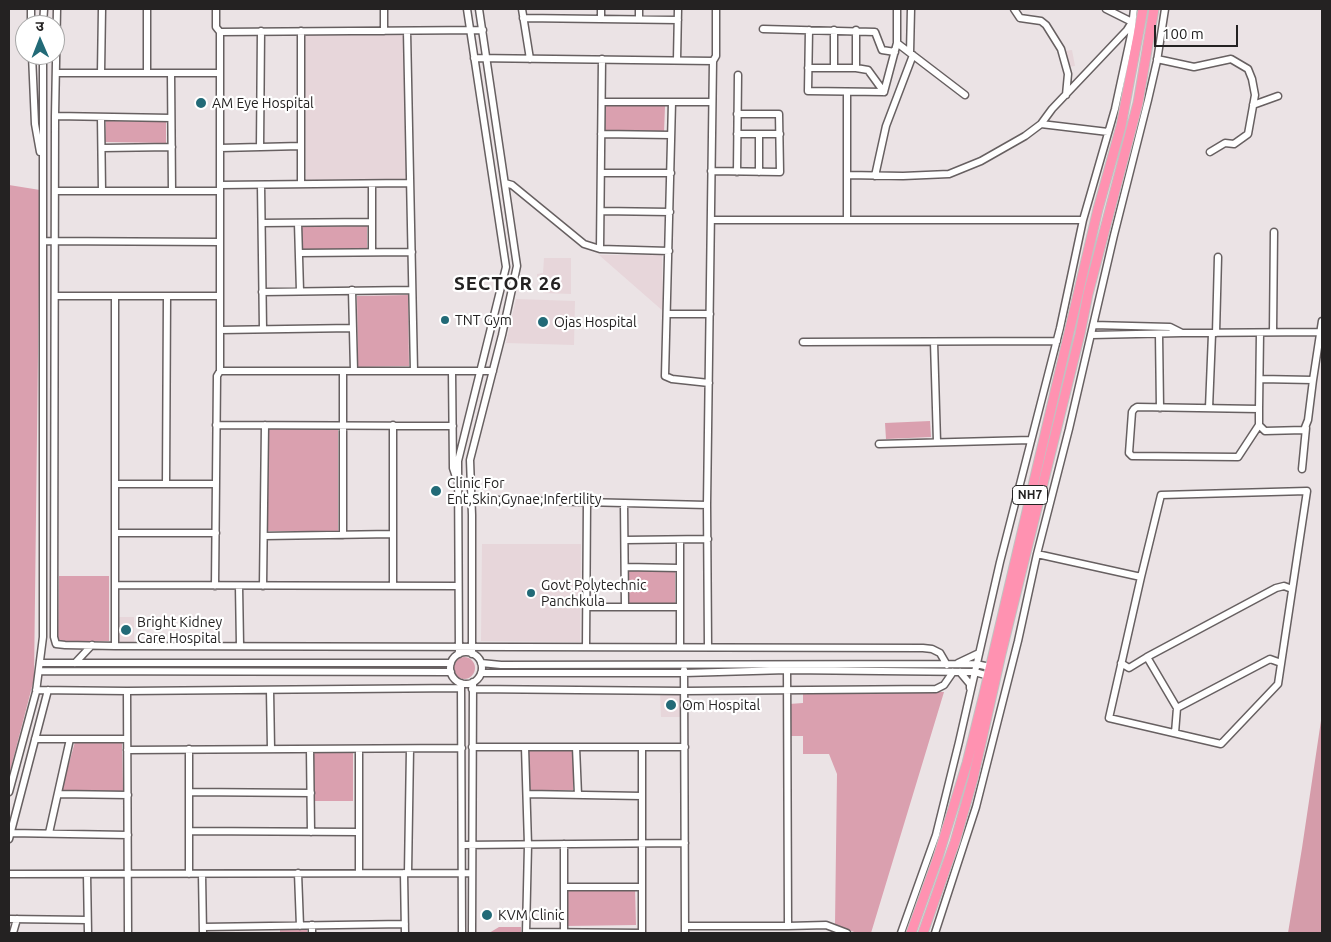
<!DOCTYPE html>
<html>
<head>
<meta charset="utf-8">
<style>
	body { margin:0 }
	#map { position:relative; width:1331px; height:942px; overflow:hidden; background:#ebe3e5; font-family:Ubuntu,"Noto Sans Devanagari",sans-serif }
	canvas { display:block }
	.frame { position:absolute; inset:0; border:10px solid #242222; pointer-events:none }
	.north { position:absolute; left:15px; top:15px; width:50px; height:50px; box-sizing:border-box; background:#fff; border:1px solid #a7a7a7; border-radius:50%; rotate:359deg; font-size:14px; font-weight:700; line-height:20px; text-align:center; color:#242222 }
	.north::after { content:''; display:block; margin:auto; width:18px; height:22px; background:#226a77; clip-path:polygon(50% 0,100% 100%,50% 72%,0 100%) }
	.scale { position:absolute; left:1154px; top:25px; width:84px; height:22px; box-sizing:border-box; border:2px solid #242222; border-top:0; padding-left:6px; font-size:15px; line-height:18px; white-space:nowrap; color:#242222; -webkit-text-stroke:4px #fff; paint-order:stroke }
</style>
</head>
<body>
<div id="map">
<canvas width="1331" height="942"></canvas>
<div class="frame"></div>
<div class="north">उ</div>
<div class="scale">100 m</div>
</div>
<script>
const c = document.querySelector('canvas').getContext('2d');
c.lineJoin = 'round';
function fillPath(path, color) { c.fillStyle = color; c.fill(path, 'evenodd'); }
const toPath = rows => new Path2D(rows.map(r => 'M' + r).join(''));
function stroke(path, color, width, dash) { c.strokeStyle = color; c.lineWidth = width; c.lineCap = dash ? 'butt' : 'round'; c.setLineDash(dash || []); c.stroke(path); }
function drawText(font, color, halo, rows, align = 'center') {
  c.font = font + ' Ubuntu,sans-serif'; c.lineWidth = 4.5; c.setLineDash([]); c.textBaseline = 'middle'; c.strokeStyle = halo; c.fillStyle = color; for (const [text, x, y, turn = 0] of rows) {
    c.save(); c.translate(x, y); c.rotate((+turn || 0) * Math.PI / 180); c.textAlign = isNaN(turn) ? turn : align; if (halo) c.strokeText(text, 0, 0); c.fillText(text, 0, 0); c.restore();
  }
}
const built = toPath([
	[406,34,407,179,306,180,305,35],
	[1072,50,1075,66,1067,67,1064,51],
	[599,255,662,255,663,311],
	[544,258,571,258,571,294,543,293,543,281,537,281,537,274,543,273],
	[516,299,575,301,574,345,506,343],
	[482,544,581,544,580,642,481,641],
	[118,617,134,617,134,642,118,642],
	[660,693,681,693,681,717,661,717]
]);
const green = toPath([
	[603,105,665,106,664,133,603,132],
	[106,121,166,122,166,143,105,142],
	[9,185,40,190,34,679,9,775],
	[367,226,367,249,301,250,301,227],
	[408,295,409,366,358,367,357,296],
	[930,421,931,437,886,439,885,423],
	[268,428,338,428,338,531,267,531],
	[627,571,675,571,675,605,627,605],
	[59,576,109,576,109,641,58,641],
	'453 668a11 11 0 1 1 22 0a11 11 0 1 1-22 0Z',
	[803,692,944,692,871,933,857,933,835,925,837,774,829,754,803,754,803,736,789,736,789,704,803,703],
	[75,742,122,742,123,791,61,791],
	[528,749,573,749,573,790,528,790],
	[314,751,353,751,353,801,314,801],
	[635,889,636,925,566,926,566,890],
	[499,927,521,927,521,933,489,933],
	[280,928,307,928,307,933,280,933]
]);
const forest = toPath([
	[1322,714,1322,933,1288,933,1302,848]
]);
const minor = toPath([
	[31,9,31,25],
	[57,9,55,116,54,637,56,644,65,645,115,646,923,648,932,649,940,653,947,665],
	[147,9,147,73],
	[384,9,384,31],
	[522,9,530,59],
	[639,9,639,19],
	[1014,9,1020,18,1041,21,1046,25,1061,49,1068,74,1066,95],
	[523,18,678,20],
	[601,19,601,9],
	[43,25,44,9],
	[763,29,875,32,882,50,895,52],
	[809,30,808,91,884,92,897,43,897,9],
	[834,30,834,68],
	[856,30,856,68],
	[407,31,414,371],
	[220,32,483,30],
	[897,43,965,95],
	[910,53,911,9],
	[32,55,35,124,40,152],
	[474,58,713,61],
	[1157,59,1194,67,1231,59,1248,69,1252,79,1255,95,1248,134,1234,144,1225,143,1210,152],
	[677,60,678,9],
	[808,68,856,68,868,70,884,92],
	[56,73,220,73],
	[101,73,102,9],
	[171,73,172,191],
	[602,102,712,102],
	[672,102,665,376,672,379,709,383],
	[1253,105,1278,96],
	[55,116,171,118],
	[101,117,102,191],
	[1041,124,1108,132],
	[601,134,671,135],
	[737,134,780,134],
	[260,147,261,31],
	[102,148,172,147],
	[220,148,301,146],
	[711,171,780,172,779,114,737,114],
	[737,172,738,75],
	[759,172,759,134],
	[601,173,671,173],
	[847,175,903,176,949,174,981,161,1025,136,1041,124,1052,109,1127,30,1132,22,1106,9],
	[875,176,886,126,913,55],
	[505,183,512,185,584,244,600,249,669,251],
	[301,184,301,31],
	[220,185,410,183],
	[261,185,263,329],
	[55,191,220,191],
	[601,211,670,212],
	[711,220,1083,220],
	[847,220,847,92],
	[262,223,372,222],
	[298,223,300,291],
	[43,241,220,242],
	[600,249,602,59],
	[372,252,372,184],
	[299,253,412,252],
	[352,290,354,371],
	[262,292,412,290],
	[55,296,220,296],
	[115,296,115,646],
	[668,314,710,314],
	[1093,325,1170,327,1182,333,1321,332],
	[220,330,353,328],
	[1273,332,1274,232],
	[1216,333,1218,257],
	[1159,334,1160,408],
	[1091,335,1182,333],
	[803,342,1057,341],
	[934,342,937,442],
	[220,371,493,371],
	[343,371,343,535],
	[452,371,453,468,456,477],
	[1313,380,1322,321],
	[1209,408,1212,334],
	[1259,409,1259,425,1265,431,1304,430,1308,420,1313,380,1260,379],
	[216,425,453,426],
	[393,425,393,586],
	[1259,425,1238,457,1132,456,1129,453,1132,412,1134,409,1137,407,1259,409,1260,333],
	[879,444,1031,440],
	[1302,469,1306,428],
	[115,484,216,484],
	[166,484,167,296],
	[458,499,707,505],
	[624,503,625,607],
	[115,533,216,533],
	[264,536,393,534],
	[625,540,708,539],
	[680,540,680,647],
	[1037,554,1141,577,1161,495,1307,491,1278,684,1221,744,1109,718,1141,577],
	[625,567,679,568],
	[115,585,458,586],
	[215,586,217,376,220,371,220,32,216,27,216,9],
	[239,586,240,645],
	[263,586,265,425],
	[586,607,679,607],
	[586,647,587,502],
	[708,647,707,505,713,61,716,56,716,9],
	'450 668a16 16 0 1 1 32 0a16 16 0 1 1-32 0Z',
	[459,654,458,461,506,267,467,9],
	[472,654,472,515,470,460,502,335,517,266,479,9],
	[1147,657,1276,588,1284,586,1292,589],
	[40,663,451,663],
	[75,663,92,645],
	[481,663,501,665,976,664,994,668],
	[958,663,979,653],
	[1121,663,1129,668,1147,657,1177,708,1175,733],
	[684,670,685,933],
	[39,671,451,672],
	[960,672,970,684,970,688],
	[481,673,684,673,787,670,975,672,992,677],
	[461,683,462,933],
	[472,689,684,691,936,689,944,685,953,672],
	[36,690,127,691],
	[270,690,271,749],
	[1177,708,1270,659,1281,663],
	[35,739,127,739],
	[472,747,685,747],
	[525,747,528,845,526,933],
	[576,747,578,795],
	[642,747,642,933],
	[189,749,189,874],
	[310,749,311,832],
	[127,750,462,748],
	[9,792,36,692,43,637,43,55],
	[189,792,311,793],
	[58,794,128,795],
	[527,794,642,796],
	[189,831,359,832],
	[10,833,128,835],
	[49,833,70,739],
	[9,839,48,690],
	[564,844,564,932],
	[462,845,685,843],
	[298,873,300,926],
	[359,873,359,749],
	[404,873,405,933],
	[408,873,410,749],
	[9,874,472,873],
	[87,874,88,933],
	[202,874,203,933],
	[564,887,642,887],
	[9,919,87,920],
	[312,925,312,933],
	[685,926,788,926,787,666],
	[788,926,826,925,847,933],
	[203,927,405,924],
	[526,932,642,933],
	[13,933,17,919],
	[128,933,127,691,461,688],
	[472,933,473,682],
	[901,933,936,835,959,742,1000,562,1060,328,1083,220,1115,109,1131,35,1134,9],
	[935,933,976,807,1018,641,1037,554,1069,429,1114,235,1148,100,1157,61,1165,9]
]);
const highway = toPath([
	[911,933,938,857,967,763,984,694,1098,209,1121,126,1143,9],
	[923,933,955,842,973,779,1001,654,1080,334,1088,294,1138,103,1154,9]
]);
const markers = [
	[201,103,6,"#226a77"],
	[445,320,5,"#226a77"],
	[543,322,6,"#226a77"],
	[436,491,6,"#226a77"],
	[531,593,5,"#226a77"],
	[126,630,6,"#226a77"],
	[671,705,6,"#226a77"],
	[487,915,6,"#226a77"]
];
const shields = [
	[1030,495,35]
];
const shieldNames = [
	["NH7",1030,495]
];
const poiNames = [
	["AM Eye Hospital",212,103],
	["TNT Gym",455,320],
	["Ojas Hospital",554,322],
	["Clinic For",447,483],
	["Ent,Skin,Gynae,Infertility",447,499],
	["Govt Polytechnic",541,585],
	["Panchkula",541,601],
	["Bright Kidney",137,622],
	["Care Hospital",137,638],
	["Om Hospital",682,705],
	["KVM Clinic",498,915]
];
const districtNames = [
	["SECTOR 26",508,284]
];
fillPath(built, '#e7d6da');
fillPath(green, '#daa0af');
fillPath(forest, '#d59caa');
stroke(minor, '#676061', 9);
stroke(highway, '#c2c1c1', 11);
stroke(minor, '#fff', 6);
stroke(highway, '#ff92b1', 9);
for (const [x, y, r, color] of markers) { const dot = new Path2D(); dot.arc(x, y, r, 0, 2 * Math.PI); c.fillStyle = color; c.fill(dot); stroke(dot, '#fff', 2); }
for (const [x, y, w] of shields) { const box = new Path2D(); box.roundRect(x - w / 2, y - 9.5, w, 19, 4); c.fillStyle = '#fff'; c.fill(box); stroke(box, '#242222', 1); }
drawText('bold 12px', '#242222', null, shieldNames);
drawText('14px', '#242222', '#fff', poiNames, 'left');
c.letterSpacing = '1px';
drawText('bold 19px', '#242222', '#fff', districtNames);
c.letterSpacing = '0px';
</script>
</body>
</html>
